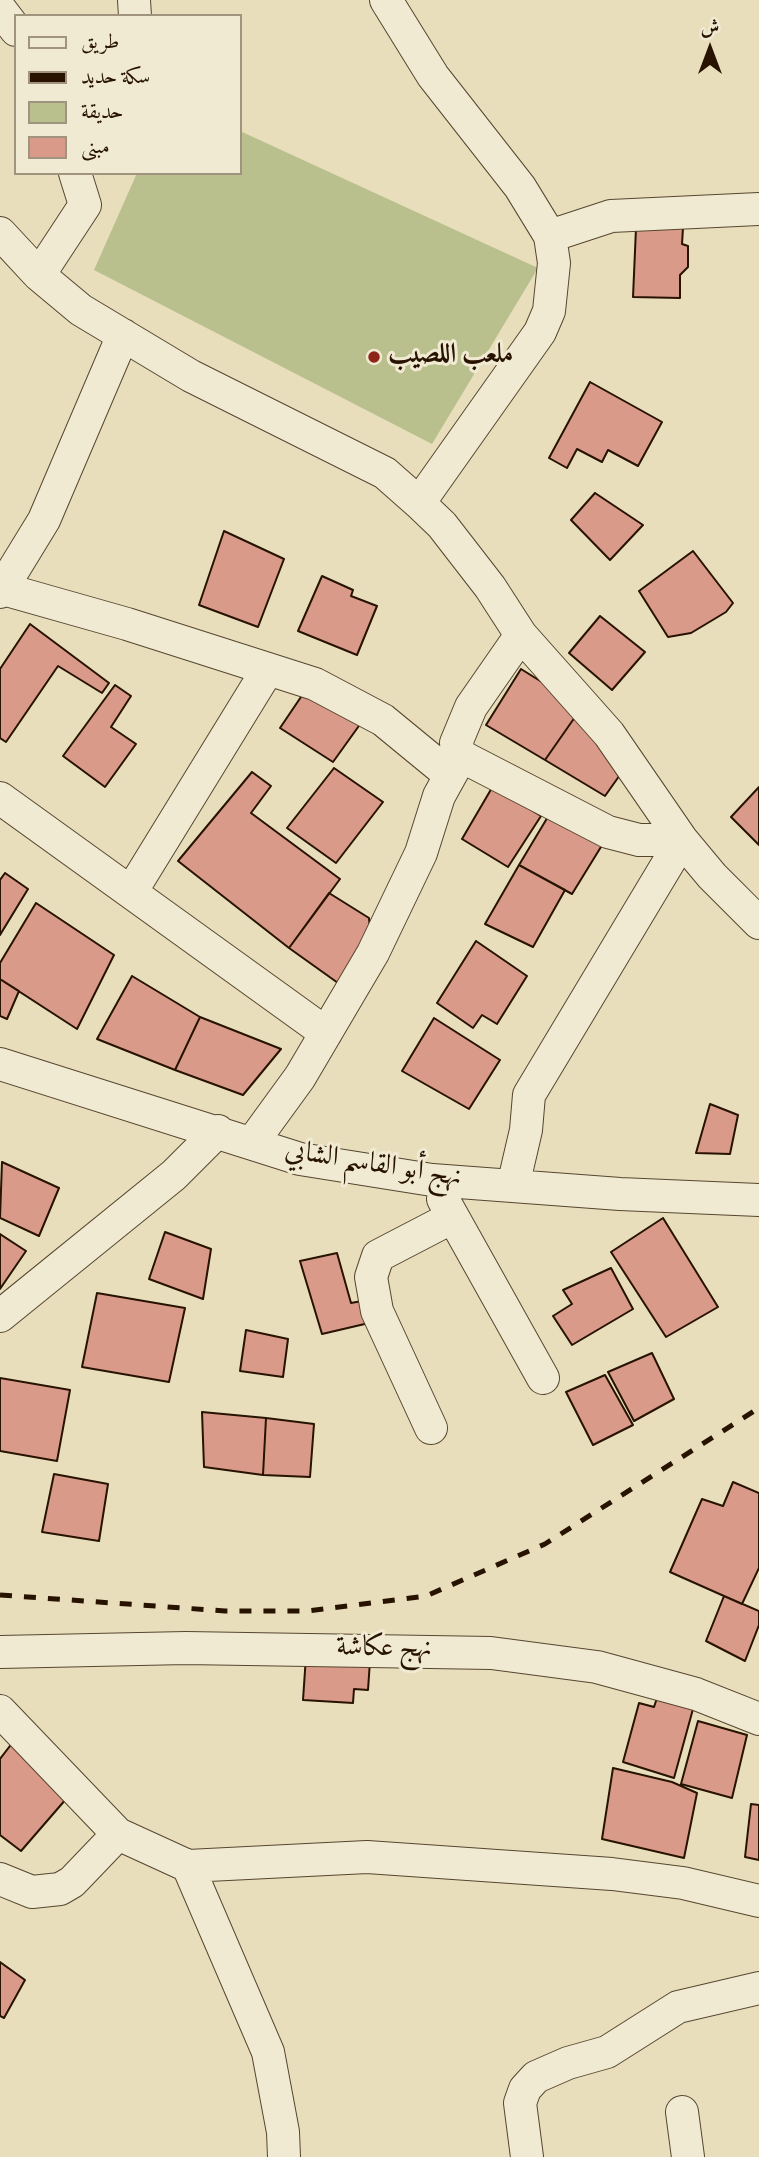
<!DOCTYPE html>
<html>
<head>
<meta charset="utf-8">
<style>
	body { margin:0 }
	#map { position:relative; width:759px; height:2157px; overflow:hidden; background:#e8debc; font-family:Vollkorn,Amiri,serif }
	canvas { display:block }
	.legend { position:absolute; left:14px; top:14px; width:228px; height:161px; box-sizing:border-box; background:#f0ead3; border:2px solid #a0947f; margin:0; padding:9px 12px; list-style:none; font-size:21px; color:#271300 }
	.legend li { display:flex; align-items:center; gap:14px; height:35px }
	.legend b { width:35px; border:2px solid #a0947f }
	.north { position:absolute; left:675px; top:14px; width:70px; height:70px; -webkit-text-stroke:5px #f0ead3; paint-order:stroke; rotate:0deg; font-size:19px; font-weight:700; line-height:28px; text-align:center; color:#271300 }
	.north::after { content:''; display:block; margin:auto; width:24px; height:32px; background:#271300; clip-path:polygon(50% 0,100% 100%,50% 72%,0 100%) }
</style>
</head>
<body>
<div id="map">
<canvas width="759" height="2157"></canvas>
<ul class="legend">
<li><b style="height:9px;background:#f0ead3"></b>طريق</li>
<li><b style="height:9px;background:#271300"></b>سكة حديد</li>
<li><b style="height:19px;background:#bac08d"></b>حديقة</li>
<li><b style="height:19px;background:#d99a8a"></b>مبنى</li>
</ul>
<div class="north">ش</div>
</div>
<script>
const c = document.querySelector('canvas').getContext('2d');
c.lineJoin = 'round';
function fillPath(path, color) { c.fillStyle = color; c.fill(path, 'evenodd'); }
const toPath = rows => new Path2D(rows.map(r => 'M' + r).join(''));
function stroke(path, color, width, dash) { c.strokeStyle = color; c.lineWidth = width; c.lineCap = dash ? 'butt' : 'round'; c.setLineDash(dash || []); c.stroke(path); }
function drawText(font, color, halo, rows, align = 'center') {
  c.font = font + ' Vollkorn,Amiri,serif'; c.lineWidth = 6; c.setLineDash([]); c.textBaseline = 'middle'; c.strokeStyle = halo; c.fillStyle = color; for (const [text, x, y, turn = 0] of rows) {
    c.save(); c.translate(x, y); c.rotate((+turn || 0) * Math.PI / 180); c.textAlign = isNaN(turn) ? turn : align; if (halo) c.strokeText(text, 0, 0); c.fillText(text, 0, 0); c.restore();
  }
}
const green = toPath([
	[240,131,538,268,432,444,94,270,137,173,240,173]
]);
const building = toPath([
	[636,228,683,228,682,244,688,246,688,267,680,275,680,298,633,297,636,228],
	[590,382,662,422,638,466,608,450,602,462,577,449,567,468,549,458,590,382],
	[595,493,643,525,610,560,571,520,595,493],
	[224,531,284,559,258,627,199,605,224,531],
	[693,551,733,603,726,612,691,633,668,637,639,591,693,551],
	[322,576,353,590,351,596,377,606,357,655,298,631,322,576],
	[600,616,645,652,612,690,569,653,600,616],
	[30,624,109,683,102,693,58,666,6,742,0,738,0,669,30,624],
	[521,669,582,707,545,760,486,725,521,669],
	[115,685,131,696,111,727,136,744,105,787,63,756,115,685],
	[307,688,361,723,333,762,280,728,307,688],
	[582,707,627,765,605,796,545,760,582,707],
	[334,768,383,802,336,863,287,828,334,768],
	[252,772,271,786,251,813,340,879,289,948,178,861,252,772],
	[493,786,541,816,508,867,462,839,493,786],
	[759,787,759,845,731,817,759,787],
	[552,810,604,842,572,894,519,865,552,810],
	[519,865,565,890,533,947,485,924,519,865],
	[5,873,28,889,0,935,0,880,5,873],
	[329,893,369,918,370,930,338,983,289,948,329,893],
	[36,903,114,955,77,1029,0,979,0,963,36,903],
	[476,941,527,976,497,1024,482,1015,473,1028,437,1003,476,941],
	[132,976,200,1017,175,1070,97,1039,132,976],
	[0,979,19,991,7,1019,0,1016,0,979],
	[200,1017,281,1049,243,1095,175,1070,200,1017],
	[434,1018,500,1060,469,1109,402,1071,434,1018],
	[710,1104,738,1115,730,1154,696,1153,710,1104],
	[2,1162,59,1188,39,1236,0,1218,2,1162],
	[663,1218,718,1307,666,1337,611,1252,663,1218],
	[165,1232,211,1249,203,1299,149,1279,165,1232],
	[0,1234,26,1251,0,1289,0,1234],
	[337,1253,351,1303,362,1301,369,1323,322,1334,300,1261,337,1253],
	[611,1268,633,1309,572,1345,553,1316,572,1304,563,1290,611,1268],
	[97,1293,185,1308,169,1382,82,1367,97,1293],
	[246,1330,288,1339,283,1377,240,1371,246,1330],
	[652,1353,674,1399,634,1421,608,1372,652,1353],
	[605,1375,633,1425,593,1445,566,1392,605,1375],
	[0,1378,70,1390,57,1461,0,1451,0,1378],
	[202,1412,266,1418,263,1475,204,1467,202,1412],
	[266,1418,314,1424,310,1477,263,1475,266,1418],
	[54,1474,108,1484,99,1541,42,1532,54,1474],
	[733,1482,759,1493,759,1568,742,1604,670,1572,702,1499,723,1506,733,1482],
	[724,1596,759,1611,759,1625,745,1661,706,1641,724,1596],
	[306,1656,370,1661,368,1690,354,1689,353,1703,303,1700,306,1656],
	[657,1698,693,1709,674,1778,623,1762,639,1703,654,1707,657,1698],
	[698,1721,747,1735,732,1798,681,1784,698,1721],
	[13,1742,73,1791,21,1851,0,1835,0,1759,13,1742],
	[613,1768,672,1782,697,1793,684,1858,602,1839,613,1768],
	[751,1804,759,1805,759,1860,745,1857,751,1804],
	[0,1962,25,1980,4,2018,0,2016,0,1962]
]);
const minor = toPath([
	[134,0,135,16],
	[386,0,433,76,520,187,550,236,554,263,549,311,540,332,419,503],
	[0,9,16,30],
	[0,233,39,275,81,310,191,376,385,473,419,503,442,525,490,587,521,635,609,734,682,840,712,876,759,923],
	[550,236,611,216,759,209],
	[39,275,85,205,75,173],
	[0,588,127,624,315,684,383,720,450,775],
	[0,592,44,520,123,335],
	[0,798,326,1033],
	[131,892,268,669],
	[0,1064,300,1159,432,1180,620,1194,759,1200],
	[252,1143,300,1077,373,953,421,853,439,796,460,758],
	[513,1186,526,1130,529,1095,682,840,639,840,608,832,461,756,456,743,471,707,521,635],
	[443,1199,543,1378],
	[0,1316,174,1175,218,1131],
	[431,1428,377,1311,371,1277,378,1256,453,1217],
	[0,1652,186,1648,491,1653,597,1667,696,1694,759,1719],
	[0,1711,118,1834,188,1866,268,2052,283,2132,284,2157],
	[188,1866,367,1857,612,1874,683,1883,759,1901],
	[0,1879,32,1892,60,1889,72,1882,118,1834],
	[682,2112,688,2157],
	[527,2157,520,2103,525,2089,536,2077,568,2063,607,2052,678,2007,759,1988]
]);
const rail = toPath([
	[0,1595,225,1611,307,1611,426,1596,545,1544,759,1408]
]);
const markers = [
	[374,357,7,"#8f2418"]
];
const poiNames = [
	["ملعب اللصيب",388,357]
];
const streetNames = [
	["نهج أبو القاسم الشابي",373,1166,9],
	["نهج عكاشة",384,1650,1]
];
fillPath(green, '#bac08d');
fillPath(building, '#d99a8a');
stroke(building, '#271300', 2);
stroke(minor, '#57462f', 34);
stroke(minor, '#f0ead3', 32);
stroke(rail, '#271300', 5, [12, 12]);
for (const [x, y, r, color] of markers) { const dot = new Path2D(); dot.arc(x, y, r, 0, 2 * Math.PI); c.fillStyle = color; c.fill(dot); stroke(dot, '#f0ead3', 2.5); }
drawText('bold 28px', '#271300', '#f0ead3', poiNames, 'left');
drawText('28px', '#271300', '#f0ead3', streetNames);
</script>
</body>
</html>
